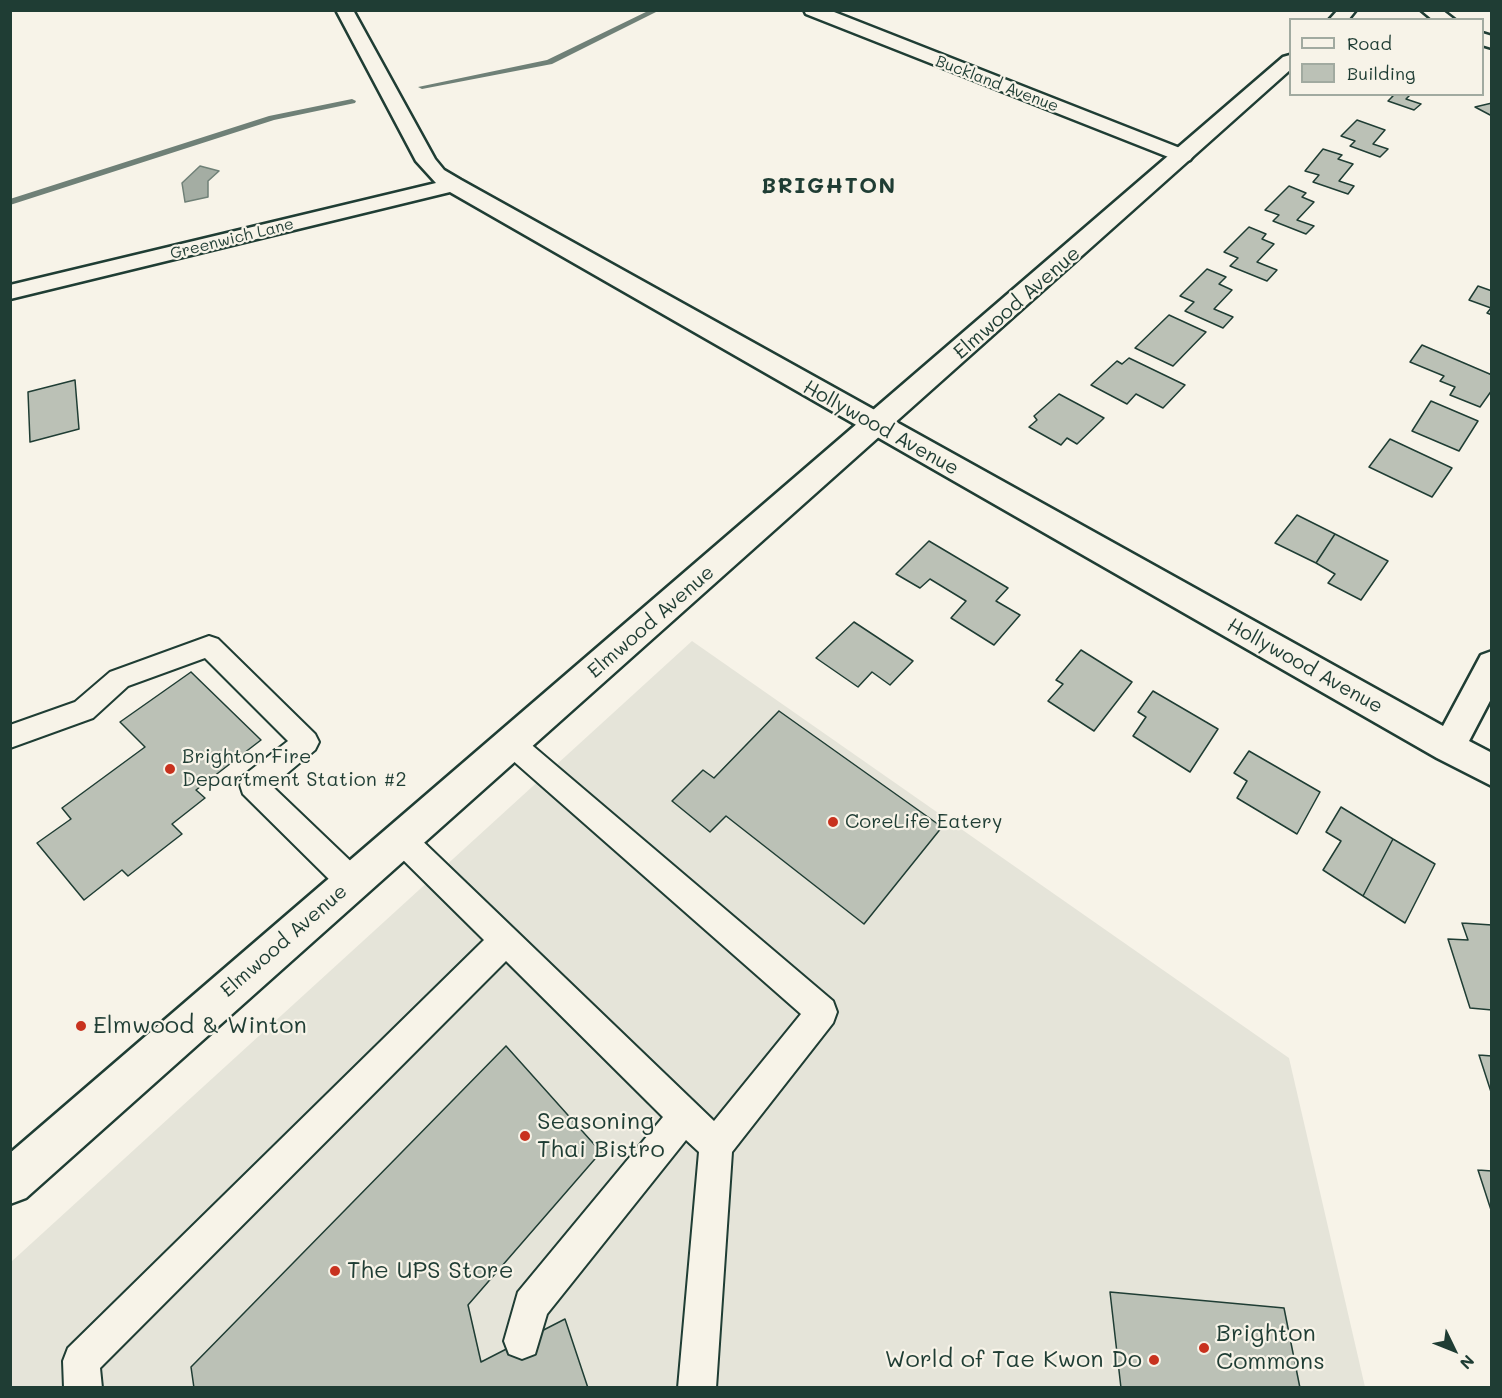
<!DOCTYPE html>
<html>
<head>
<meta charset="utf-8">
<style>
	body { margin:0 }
	#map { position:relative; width:1502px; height:1398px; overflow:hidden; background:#f7f3e8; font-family:Mali,sans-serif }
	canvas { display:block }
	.frame { position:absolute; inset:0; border:12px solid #1f3d34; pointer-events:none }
	.legend { position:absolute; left:1289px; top:18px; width:195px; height:78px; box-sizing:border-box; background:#f7f3e8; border:2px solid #a1aaa0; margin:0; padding:8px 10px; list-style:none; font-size:18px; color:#1f3d34 }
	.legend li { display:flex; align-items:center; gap:12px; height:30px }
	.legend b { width:30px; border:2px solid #a1aaa0 }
	.north { position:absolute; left:1424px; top:1320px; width:60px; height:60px; -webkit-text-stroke:4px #f7f3e8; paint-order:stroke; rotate:133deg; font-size:16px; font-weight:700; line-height:24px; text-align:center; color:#1f3d34 }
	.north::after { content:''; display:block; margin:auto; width:21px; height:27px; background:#1f3d34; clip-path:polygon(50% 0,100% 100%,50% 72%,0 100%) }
</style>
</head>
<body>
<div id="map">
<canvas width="1502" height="1398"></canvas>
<div class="frame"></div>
<ul class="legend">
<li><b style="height:8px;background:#f7f3e8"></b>Road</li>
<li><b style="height:16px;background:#bbc1b6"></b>Building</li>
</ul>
<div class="north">N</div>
</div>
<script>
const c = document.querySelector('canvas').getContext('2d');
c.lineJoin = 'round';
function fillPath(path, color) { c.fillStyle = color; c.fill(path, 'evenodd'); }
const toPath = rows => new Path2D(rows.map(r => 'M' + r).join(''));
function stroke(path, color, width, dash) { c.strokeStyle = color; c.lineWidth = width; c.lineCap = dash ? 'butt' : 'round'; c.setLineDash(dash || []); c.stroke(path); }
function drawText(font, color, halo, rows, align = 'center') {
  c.font = font + ' Mali,sans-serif'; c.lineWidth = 4.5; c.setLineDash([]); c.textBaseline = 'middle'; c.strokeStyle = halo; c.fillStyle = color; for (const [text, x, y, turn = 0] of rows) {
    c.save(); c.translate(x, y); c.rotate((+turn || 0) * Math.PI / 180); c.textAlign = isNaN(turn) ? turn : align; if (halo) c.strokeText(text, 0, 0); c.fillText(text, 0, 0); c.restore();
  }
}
const built = toPath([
	[692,641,1289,1058,1365,1387,11,1388,11,1262]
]);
const water = toPath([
	[200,166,219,171,208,181,208,197,185,202,182,183,200,166]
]);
const stream = toPath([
	[650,10,660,10,552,64,422,89,418,87,547,60,650,10],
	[352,99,356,101,355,103,274,120,10,205,10,199,269,116,352,99]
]);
const building = toPath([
	[1388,94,1411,94,1406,99,1421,104,1414,110,1388,101,1393,96,1388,94],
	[1492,103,1492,116,1475,107,1492,103],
	[1357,120,1385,130,1373,144,1388,149,1380,157,1350,146,1355,141,1341,136,1357,120],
	[1323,149,1342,155,1338,159,1353,164,1339,181,1354,186,1348,194,1313,182,1319,175,1305,171,1323,149],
	[1289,186,1306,193,1302,197,1314,202,1297,220,1314,226,1306,234,1273,221,1279,215,1265,210,1289,186],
	[1249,227,1266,234,1262,239,1274,244,1257,262,1277,270,1267,281,1230,266,1238,258,1224,252,1249,227],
	[1207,269,1226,277,1219,284,1232,290,1214,309,1233,317,1223,328,1185,311,1194,302,1180,296,1207,269],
	[1478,286,1492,291,1492,315,1487,313,1491,308,1469,300,1478,286],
	[1169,315,1206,332,1173,366,1135,348,1169,315],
	[1422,345,1492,375,1492,390,1480,407,1450,395,1455,387,1440,381,1444,376,1410,362,1422,345],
	[1129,358,1185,385,1163,408,1136,394,1127,404,1091,385,1117,361,1122,364,1129,358],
	[75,380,79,429,30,442,28,392,75,380],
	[1059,394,1104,418,1077,444,1067,438,1061,445,1029,427,1037,420,1034,416,1059,394],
	[1431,401,1478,421,1459,451,1412,431,1431,401],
	[1390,439,1452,468,1432,497,1369,467,1390,439],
	[1297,515,1335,534,1316,563,1275,543,1297,515],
	[1335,534,1388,561,1361,600,1328,583,1335,574,1316,563,1335,534],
	[929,541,1008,588,996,601,1020,615,994,645,951,618,966,601,930,579,920,588,896,574,929,541],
	[854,622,913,661,890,685,872,672,858,687,816,658,854,622],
	[1081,650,1132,682,1094,731,1048,701,1063,684,1056,680,1081,650],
	[191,672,261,740,196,790,205,798,172,824,182,834,128,876,122,870,84,900,37,843,71,819,62,808,145,747,120,722,191,672],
	[1153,691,1218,729,1190,772,1133,736,1146,717,1138,712,1153,691],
	[779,711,942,827,864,924,726,816,710,832,672,801,703,770,714,778,779,711],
	[1249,751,1320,792,1297,834,1237,798,1247,781,1234,773,1249,751],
	[1341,807,1393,839,1363,896,1323,870,1341,841,1326,832,1341,807],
	[1393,839,1435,864,1405,923,1363,896,1393,839],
	[1462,923,1492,925,1492,1010,1470,1008,1448,939,1468,940,1462,923],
	[506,1046,601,1152,468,1305,481,1362,565,1319,588,1388,194,1388,191,1367,506,1046],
	[1479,1055,1492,1056,1492,1095,1479,1055],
	[1478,1170,1492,1171,1492,1213,1478,1170],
	[1110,1292,1284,1308,1300,1388,1121,1388,1110,1292]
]);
const service = toPath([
	[209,636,218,639,315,734,319,742,315,750,272,786,362,872,366,882,362,892,352,896,342,892,243,794,240,785,243,776,288,741,205,658,128,686,93,718,10,748,10,725,75,702,110,672,209,636],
	[511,732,520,735,833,1001,837,1012,833,1023,732,1152,716,1388,678,1388,699,1152,686,1140,547,1314,535,1354,522,1359,509,1354,504,1341,518,1292,663,1117,506,961,100,1368,102,1388,64,1388,63,1361,68,1348,484,940,391,848,387,839,391,830,401,826,411,830,714,1121,801,1014,502,751,498,743,502,735,511,732]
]);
const minor = toPath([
	[336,10,353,10,435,159,444,170,461,180,1443,726,1481,655,1492,651,1492,697,1469,741,1492,753,1492,786,1437,758,450,192,10,299,10,285,436,183,416,161,336,10],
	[804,10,829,10,1190,152,1193,156,1190,160,1183,162,1176,160,806,14,804,10],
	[1421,10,1442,10,1455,20,1433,20,1421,10],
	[1482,33,1492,36,1492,48,1482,45,1482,33]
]);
const primary = toPath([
	[1338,10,1356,10,1348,20,1329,20,1338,10],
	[1290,55,1290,70,26,1198,10,1204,10,1153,1283,57,1290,55]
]);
const markers = [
	[170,769,6,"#c8321e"],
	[833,822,6,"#c8321e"],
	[81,1026,6,"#c8321e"],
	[525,1136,6,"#c8321e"],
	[335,1271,6,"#c8321e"],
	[1204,1348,6,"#c8321e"],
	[1154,1360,6,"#c8321e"]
];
const farStreetnames = [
	["Buckland Avenue",997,84,21],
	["Greenwich Lane",232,239,-14]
];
const streetNames = [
	["Elmwood Avenue",1017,303,-41],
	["Hollywood Avenue",881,428,29],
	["Elmwood Avenue",651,622,-41],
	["Hollywood Avenue",1305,666,29],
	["Elmwood Avenue",284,941,-41]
];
const poiNames = [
	["Brighton Fire",182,757],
	["Department Station #2",182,780],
	["CoreLife Eatery",845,822]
];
const farDistrictnames = [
	["BRIGHTON",829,186]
];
const nearPoinames = [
	["Elmwood & Winton",93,1026],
	["Seasoning",537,1122],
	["Thai Bistro",537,1150],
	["The UPS Store",347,1271],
	["Brighton",1216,1334],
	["Commons",1216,1362],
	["World of Tae Kwon Do",1142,1360,"right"]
];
fillPath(built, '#e5e4d9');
fillPath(water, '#a4ada3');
stroke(water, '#6f8077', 1.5);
fillPath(stream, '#6f8077');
fillPath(building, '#bbc1b6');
stroke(building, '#1f3d34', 1.5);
stroke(service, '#1f3d34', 4);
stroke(minor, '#1f3d34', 5);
stroke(primary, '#1f3d34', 5);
fillPath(service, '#f7f3e8');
fillPath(minor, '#f7f3e8');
fillPath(primary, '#f7f3e8');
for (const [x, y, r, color] of markers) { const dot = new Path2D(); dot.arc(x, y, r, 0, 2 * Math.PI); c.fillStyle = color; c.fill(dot); stroke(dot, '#f7f3e8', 2); }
drawText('16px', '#1f3d34', '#f7f3e8', farStreetnames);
drawText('20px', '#1f3d34', '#f7f3e8', streetNames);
drawText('20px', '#1f3d34', '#f7f3e8', poiNames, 'left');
c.letterSpacing = '1.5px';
drawText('bold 22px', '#1f3d34', '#f7f3e8', farDistrictnames);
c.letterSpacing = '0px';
drawText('24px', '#1f3d34', '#f7f3e8', nearPoinames, 'left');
</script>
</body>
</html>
